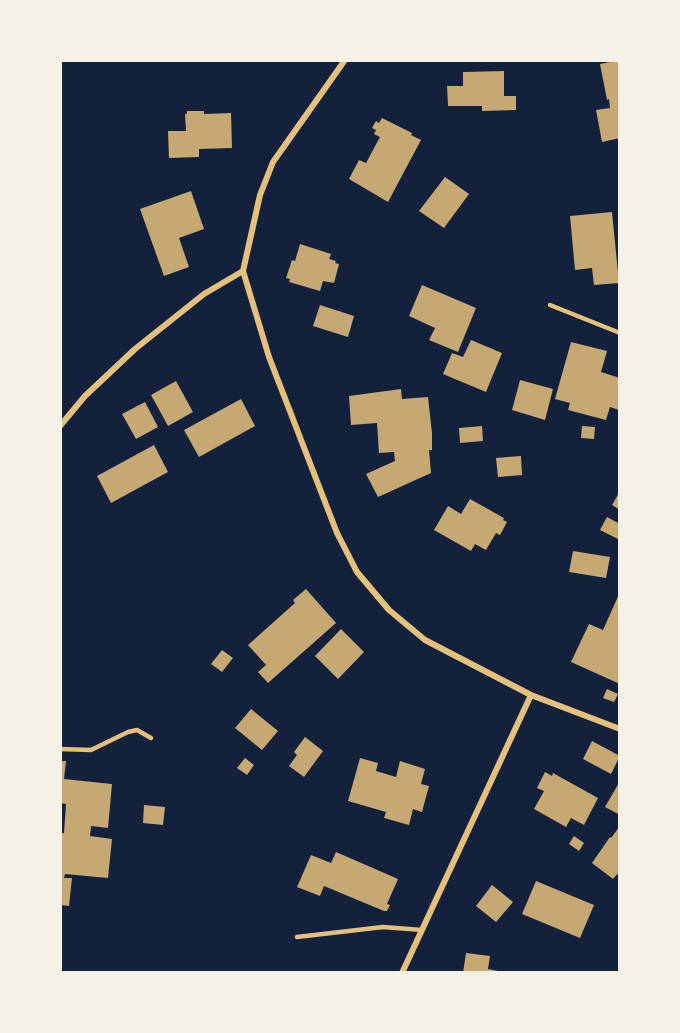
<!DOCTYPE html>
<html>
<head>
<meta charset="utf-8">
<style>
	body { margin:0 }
	#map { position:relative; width:680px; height:1033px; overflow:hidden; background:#14213d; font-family:"Public Sans",sans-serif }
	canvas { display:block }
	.frame { position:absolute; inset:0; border:62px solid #f6f1e7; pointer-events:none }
</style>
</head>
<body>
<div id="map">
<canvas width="680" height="1033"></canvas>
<div class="frame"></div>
</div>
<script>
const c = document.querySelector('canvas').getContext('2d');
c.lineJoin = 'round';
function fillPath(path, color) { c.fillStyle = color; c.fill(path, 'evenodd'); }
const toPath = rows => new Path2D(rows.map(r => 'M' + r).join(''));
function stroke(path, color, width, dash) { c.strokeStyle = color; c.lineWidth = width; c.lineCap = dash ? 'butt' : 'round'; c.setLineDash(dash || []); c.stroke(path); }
const building = toPath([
	[620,60,620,138,602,142,596,110,610,108,609,99,607,100,600,64],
	[504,71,504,96,516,96,516,110,482,111,482,106,448,106,447,86,463,86,463,72],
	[187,111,204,111,204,114,231,113,232,148,199,149,199,157,169,158,168,131,186,131,185,114,187,114],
	[382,118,412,133,411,135,421,140,388,202,349,179,359,160,366,163,380,137,374,134,376,130,372,128,376,121,379,123],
	[445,177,469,194,444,228,419,211],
	[191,191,204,229,179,238,189,267,164,276,140,209],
	[612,212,619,283,594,285,592,268,575,270,570,216],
	[300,244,331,254,329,259,336,261,335,263,339,264,334,283,323,281,320,291,289,282,290,279,286,278,292,260,295,261],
	[422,285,476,308,458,352,429,340,435,328,409,316],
	[320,305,354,316,348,337,313,326],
	[471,340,502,353,486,392,443,374,452,353,463,357],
	[571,342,607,351,601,372,620,378,619,410,610,407,606,420,568,410,570,403,555,399],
	[520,380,553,389,545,420,512,410],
	[176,381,193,412,168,426,151,395],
	[401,389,402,399,428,397,432,433,432,450,429,450,431,473,378,497,366,474,395,461,394,452,379,453,377,423,351,425,349,396],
	[241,399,255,426,199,457,184,430],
	[145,402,158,427,136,439,122,414],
	[482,426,483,441,460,443,459,428],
	[582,426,595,427,594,439,581,438],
	[154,445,168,472,111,503,97,476],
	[521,456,522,475,498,477,496,458],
	[620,491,620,510,612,505],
	[470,499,504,518,503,520,507,522,500,535,496,533,486,550,475,544,471,551,434,530,448,506,461,514],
	[607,517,620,524,620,540,600,530],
	[573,551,610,557,606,578,569,572],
	[306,589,336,623,268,683,258,672,266,665,248,645,295,603,293,600],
	[620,592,620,684,571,662,589,624,603,630],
	[341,629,364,652,338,679,315,656],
	[222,650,233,658,222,672,211,664],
	[607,689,618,694,614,702,603,698],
	[251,709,278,731,262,750,235,728],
	[305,737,323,751,304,777,289,766,297,755,294,752],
	[592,741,620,756,611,774,583,759],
	[245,758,254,765,247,775,237,768],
	[360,758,378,763,376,771,396,777,400,761,425,769,421,784,429,786,422,812,413,809,409,825,384,818,386,812,348,801],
	[60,761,66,761,64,779,112,784,108,828,91,826,90,836,112,839,108,878,65,874,64,878,72,878,69,906,60,905,60,833,64,833,66,804,60,803],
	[545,772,552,776,553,773,598,798,584,825,571,818,566,827,534,809,544,791,537,788],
	[620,781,620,815,605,807],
	[144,805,165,807,163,825,143,823],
	[620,826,620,871,613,879,592,863,610,837,611,838],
	[574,836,584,843,579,851,569,844],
	[336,852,398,879,387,904,390,905,387,911,384,911,324,886,320,896,297,887,311,855,331,863],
	[536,881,594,905,580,938,522,914],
	[492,885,513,902,496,922,476,906],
	[466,953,490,956,488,969,508,973,463,973]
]);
const service = toPath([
	[550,305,620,333],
	[60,749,91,750,128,732,137,730,151,738],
	[297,937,383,927,422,930]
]);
const minor = toPath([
	[243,271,269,357,337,533,357,572,389,610,425,640,531,695,620,729],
	[60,426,85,396,135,349,204,294,243,271,260,195,273,162,345,60],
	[402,973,531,695]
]);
fillPath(building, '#c6a872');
stroke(service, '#e5c07b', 4.5);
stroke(minor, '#e5c07b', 6);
</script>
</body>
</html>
